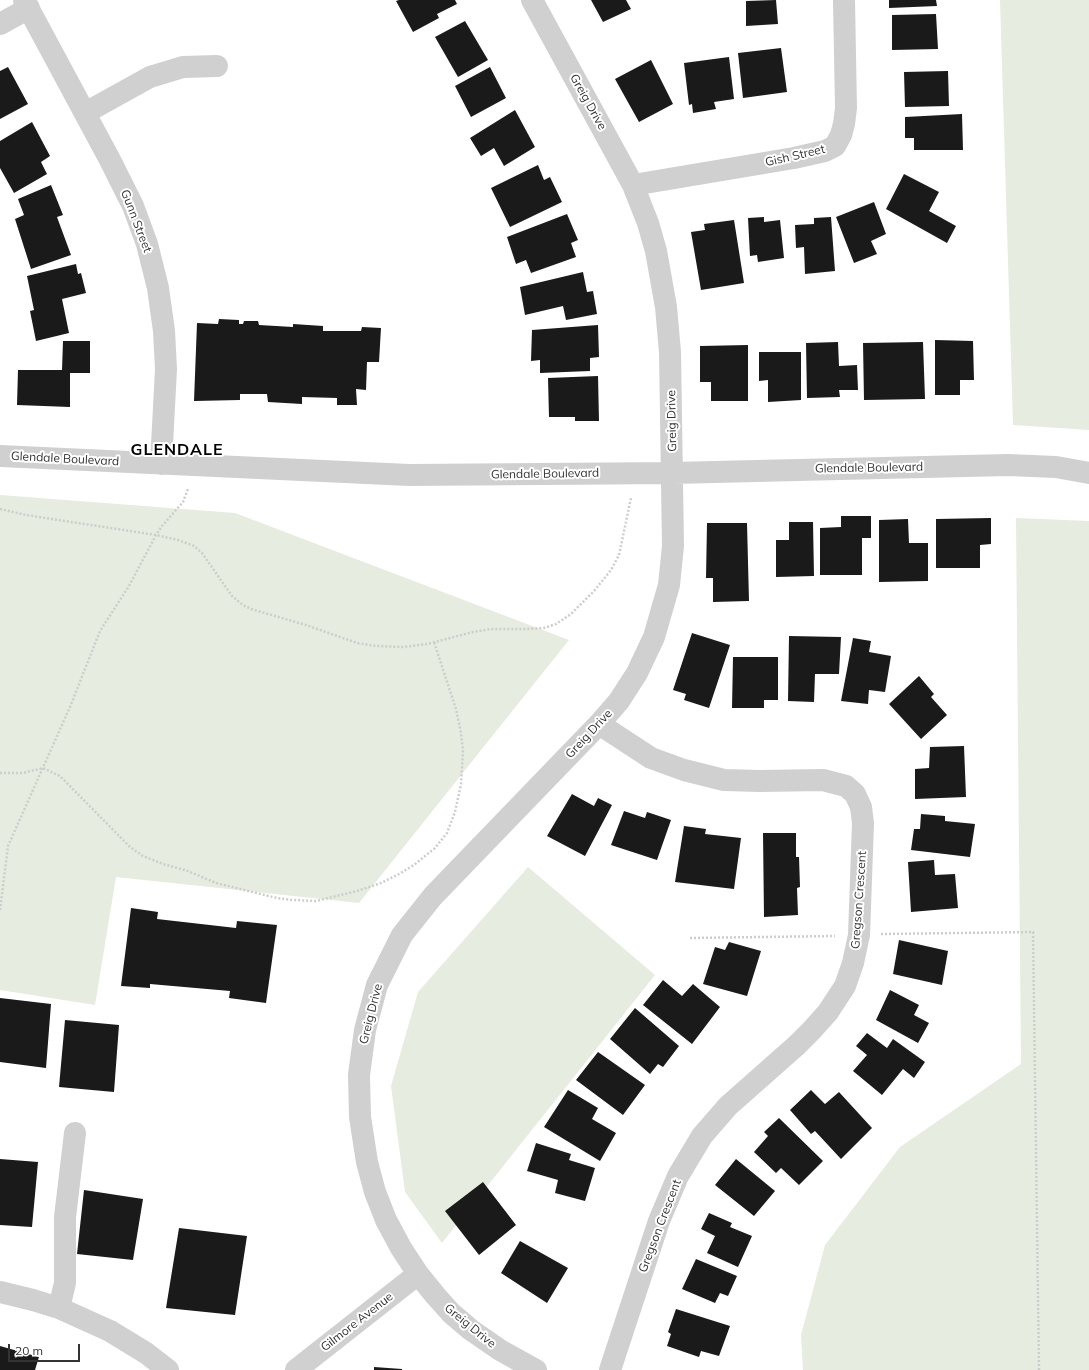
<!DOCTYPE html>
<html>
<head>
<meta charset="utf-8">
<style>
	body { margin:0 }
	#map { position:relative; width:1089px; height:1370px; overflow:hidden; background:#fff; font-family:Mulish,sans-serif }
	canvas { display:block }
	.scale { position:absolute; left:8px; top:1344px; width:72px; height:18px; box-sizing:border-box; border:2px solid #333; border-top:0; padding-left:5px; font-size:12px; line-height:14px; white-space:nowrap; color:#333; -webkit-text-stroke:3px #fff; paint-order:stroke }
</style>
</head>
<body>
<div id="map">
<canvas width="1089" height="1370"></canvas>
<div class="scale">20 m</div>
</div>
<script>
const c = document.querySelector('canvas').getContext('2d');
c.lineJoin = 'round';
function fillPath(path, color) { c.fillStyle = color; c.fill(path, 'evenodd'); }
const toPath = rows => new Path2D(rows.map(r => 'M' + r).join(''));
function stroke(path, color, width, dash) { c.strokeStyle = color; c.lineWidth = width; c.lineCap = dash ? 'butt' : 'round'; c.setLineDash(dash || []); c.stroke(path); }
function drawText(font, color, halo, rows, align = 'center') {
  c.font = font + ' Mulish,sans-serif'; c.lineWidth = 4; c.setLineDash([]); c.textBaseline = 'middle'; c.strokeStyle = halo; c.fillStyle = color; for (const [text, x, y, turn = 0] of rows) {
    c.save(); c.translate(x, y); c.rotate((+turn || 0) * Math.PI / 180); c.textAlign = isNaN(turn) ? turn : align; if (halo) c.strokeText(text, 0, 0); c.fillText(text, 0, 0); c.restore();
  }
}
const green = toPath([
	[1000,0,1089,0,1089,430,1013,425],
	[0,495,235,513,569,640,359,903,116,877,95,1005,0,990],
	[1016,518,1089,521,1089,1370,803,1370,801,1335,825,1245,900,1147,1021,1064],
	[528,867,655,975,442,1243,405,1192,391,1086,418,992]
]);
const building = toPath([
	[399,0,455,0,457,4,437,14,439,18,413,32,396,1],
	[591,0,626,0,631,9,603,22],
	[776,0,778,24,746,26,746,1],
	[889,0,936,0,937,6,889,8],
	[936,14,938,49,892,50,892,15],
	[465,21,488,60,458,77,435,37],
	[781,48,787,92,743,98,738,53],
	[729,57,734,99,714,102,716,109,693,113,692,104,689,105,684,63],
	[651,60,673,104,639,122,615,79],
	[8,67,28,104,0,119,0,71],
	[490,67,506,98,471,117,455,86],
	[948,71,949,106,905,107,904,72],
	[515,110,535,147,504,166,494,148,481,156,470,138],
	[962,114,963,150,914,150,914,138,905,138,905,117],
	[32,122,50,156,41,162,47,174,14,193,0,168,0,141],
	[538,165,544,180,550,177,562,202,510,227,491,188],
	[904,174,939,192,929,211,956,226,947,243,886,209],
	[51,185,63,215,57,217,71,255,31,269,15,219,24,215,18,199],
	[874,202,886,234,871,241,877,254,854,263,836,217],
	[567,214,578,240,571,243,576,257,531,273,526,260,516,264,507,237],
	[764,217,764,222,780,220,784,258,758,262,757,255,750,256,748,218],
	[831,217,835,271,805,274,804,247,796,248,795,225,814,224,814,218],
	[734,220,744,283,701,290,691,232,705,230,704,224],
	[76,264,78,274,81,273,86,293,62,299,69,333,36,341,30,311,34,310,27,276],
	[583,272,587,292,593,291,597,314,566,320,563,306,525,315,520,287],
	[219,319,239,320,239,324,243,324,244,321,258,321,259,325,293,327,293,324,323,326,323,331,361,331,362,327,381,328,379,362,367,362,366,390,356,389,357,405,337,405,337,398,302,397,302,404,268,402,267,394,240,394,240,400,194,401,197,323,218,324],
	[598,325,599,357,590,358,590,371,540,373,540,360,531,361,532,330],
	[935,340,973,341,974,380,960,380,960,395,935,395],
	[63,341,90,341,90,373,70,373,70,407,17,405,18,370,62,370],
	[838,342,839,366,857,365,858,390,839,390,840,397,807,398,806,343],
	[923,342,925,399,864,400,863,343],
	[748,345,748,401,711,401,711,382,700,382,700,346],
	[759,352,801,352,801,400,768,402,768,380,759,381],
	[598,376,599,421,575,421,575,417,549,417,548,378],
	[841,516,871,516,871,538,862,538,862,575,820,575,820,528,841,527],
	[991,518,991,544,980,545,980,568,936,568,936,519],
	[908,519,909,543,928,543,928,581,879,582,879,520],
	[789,522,813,522,814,576,776,577,776,540,789,540],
	[707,523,747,523,749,601,713,602,713,578,706,578],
	[692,633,730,645,709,708,684,700,686,694,673,690],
	[789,636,841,637,839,674,815,674,814,702,788,701],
	[853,638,871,641,869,652,891,656,885,692,869,690,868,704,841,701],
	[733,657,778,657,778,700,764,700,764,708,732,708],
	[919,676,934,694,931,697,947,715,921,739,889,704],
	[964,746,966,797,915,799,915,769,929,768,930,747],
	[572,794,594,806,598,798,612,805,585,856,547,836],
	[624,811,645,818,647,812,671,820,657,860,611,845],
	[921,814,945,816,945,821,975,824,970,857,911,850,914,829,920,829],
	[684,826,706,829,705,834,741,838,734,889,675,882],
	[763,833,796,833,796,857,799,857,800,887,797,888,798,915,764,917],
	[934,860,935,875,955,874,958,908,911,912,908,862],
	[131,908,158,912,157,919,236,928,237,921,277,925,266,1003,229,998,230,991,150,984,150,988,121,986],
	[899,940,948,951,942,985,893,974],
	[729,942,761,951,747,996,703,984,715,947,725,950],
	[663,980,682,996,693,984,720,1007,692,1044,643,1005],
	[890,990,919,1005,914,1015,929,1023,918,1043,876,1020],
	[0,998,51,1004,46,1068,0,1062],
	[635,1008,679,1046,663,1067,658,1064,650,1074,610,1039],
	[65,1020,119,1025,114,1092,59,1087],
	[867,1033,887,1048,893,1039,925,1062,914,1078,903,1069,882,1095,853,1071,867,1055,856,1046],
	[598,1052,645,1085,623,1115,576,1080],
	[568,1090,598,1108,592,1119,616,1133,600,1161,544,1127],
	[811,1090,825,1104,839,1092,872,1128,841,1159,815,1131,811,1134,790,1110],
	[779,1118,823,1161,799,1185,781,1168,776,1173,754,1152,768,1136,764,1132],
	[536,1143,571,1154,569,1160,595,1168,585,1201,555,1193,558,1180,527,1171],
	[0,1159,38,1162,32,1227,0,1225],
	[736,1159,775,1191,754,1216,715,1185],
	[483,1182,516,1225,479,1255,445,1211],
	[84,1190,143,1199,133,1260,77,1254],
	[709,1213,732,1223,730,1227,752,1236,738,1267,707,1253,715,1236,701,1229],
	[179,1228,247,1236,235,1315,166,1308],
	[520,1241,568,1268,547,1303,501,1273],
	[696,1259,737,1276,728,1296,720,1293,715,1303,682,1289],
	[676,1309,730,1326,719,1356,701,1351,699,1357,667,1346,671,1334,668,1332],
	[0,1346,39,1357,35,1370,0,1370],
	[374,1367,402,1369,402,1370,374,1370]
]);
const path = toPath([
	[0,509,26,515,156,535,178,540,194,546,202,553,232,596,243,605,251,609,306,625,357,643,376,646,403,647,427,644,473,632,491,629,526,629,544,628,556,624,571,614,594,591,611,570,619,555,631,498],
	[0,773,23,773,43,768,60,776,130,847,143,856,163,864,188,871,216,883,277,898,292,900,316,901,357,891,381,883,399,874,414,865,435,848,447,833,455,812,461,784,463,751,461,733,456,709,434,642],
	[0,910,8,846,70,707,100,631,129,586,156,535,162,526,183,502,188,489],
	[881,934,1033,932,1039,1370],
	[690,938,835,936]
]);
const minor = toPath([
	[24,0,110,160,133,206,147,244,158,288,164,331,166,369,161,464],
	[532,0,633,185,648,223,656,251,666,307,670,352,673,546,669,585,654,637,637,673,619,701,599,724,433,896,402,935,377,985,365,1030,359,1075,360,1117,367,1162,375,1192,386,1220,401,1248,418,1274,435,1295,451,1313,471,1330,500,1350,536,1370],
	[0,24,29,8],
	[85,113,150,77,183,67,217,66],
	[633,185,794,158,825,151,835,146,841,135,844,124,846,108,844,0],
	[0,456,409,475,673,473,1008,465,1056,467,1089,473],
	[599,724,651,758,684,770,724,780,760,781,823,780,846,786,855,794,861,807,863,823,859,935,853,963,845,986,828,1012,812,1030,797,1045,728,1106,702,1136,678,1176,659,1221,610,1370],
	[0,1292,33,1300,59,1308,110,1331,146,1353,168,1370],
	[59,1308,65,1283,65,1217,75,1133],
	[296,1370,418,1274]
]);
const streetNames = [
	["Greig Drive",588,102,61],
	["Gish Street",795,156,-13],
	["Gunn Street",136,221,69],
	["Greig Drive",672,421,-91],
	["Glendale Boulevard",65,459,3],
	["Glendale Boulevard",869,468,-1],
	["Glendale Boulevard",545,474,-1],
	["Greig Drive",589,734,-47],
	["Gregson Crescent",859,900,-86],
	["Greig Drive",371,1014,-76],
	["Gregson Crescent",660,1226,-69],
	["Gilmore Avenue",357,1322,-38],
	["Greig Drive",470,1326,39]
];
const districtNames = [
	["GLENDALE",177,450]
];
fillPath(green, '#e6ecdf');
fillPath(building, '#1a1a1a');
stroke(path, '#cdcdcd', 2.5, [2, 2]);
stroke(minor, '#d0d0d0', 22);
drawText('12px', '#333', '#fff', streetNames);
c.letterSpacing = '1px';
drawText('bold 16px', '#000', '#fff', districtNames);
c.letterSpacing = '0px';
</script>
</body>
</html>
